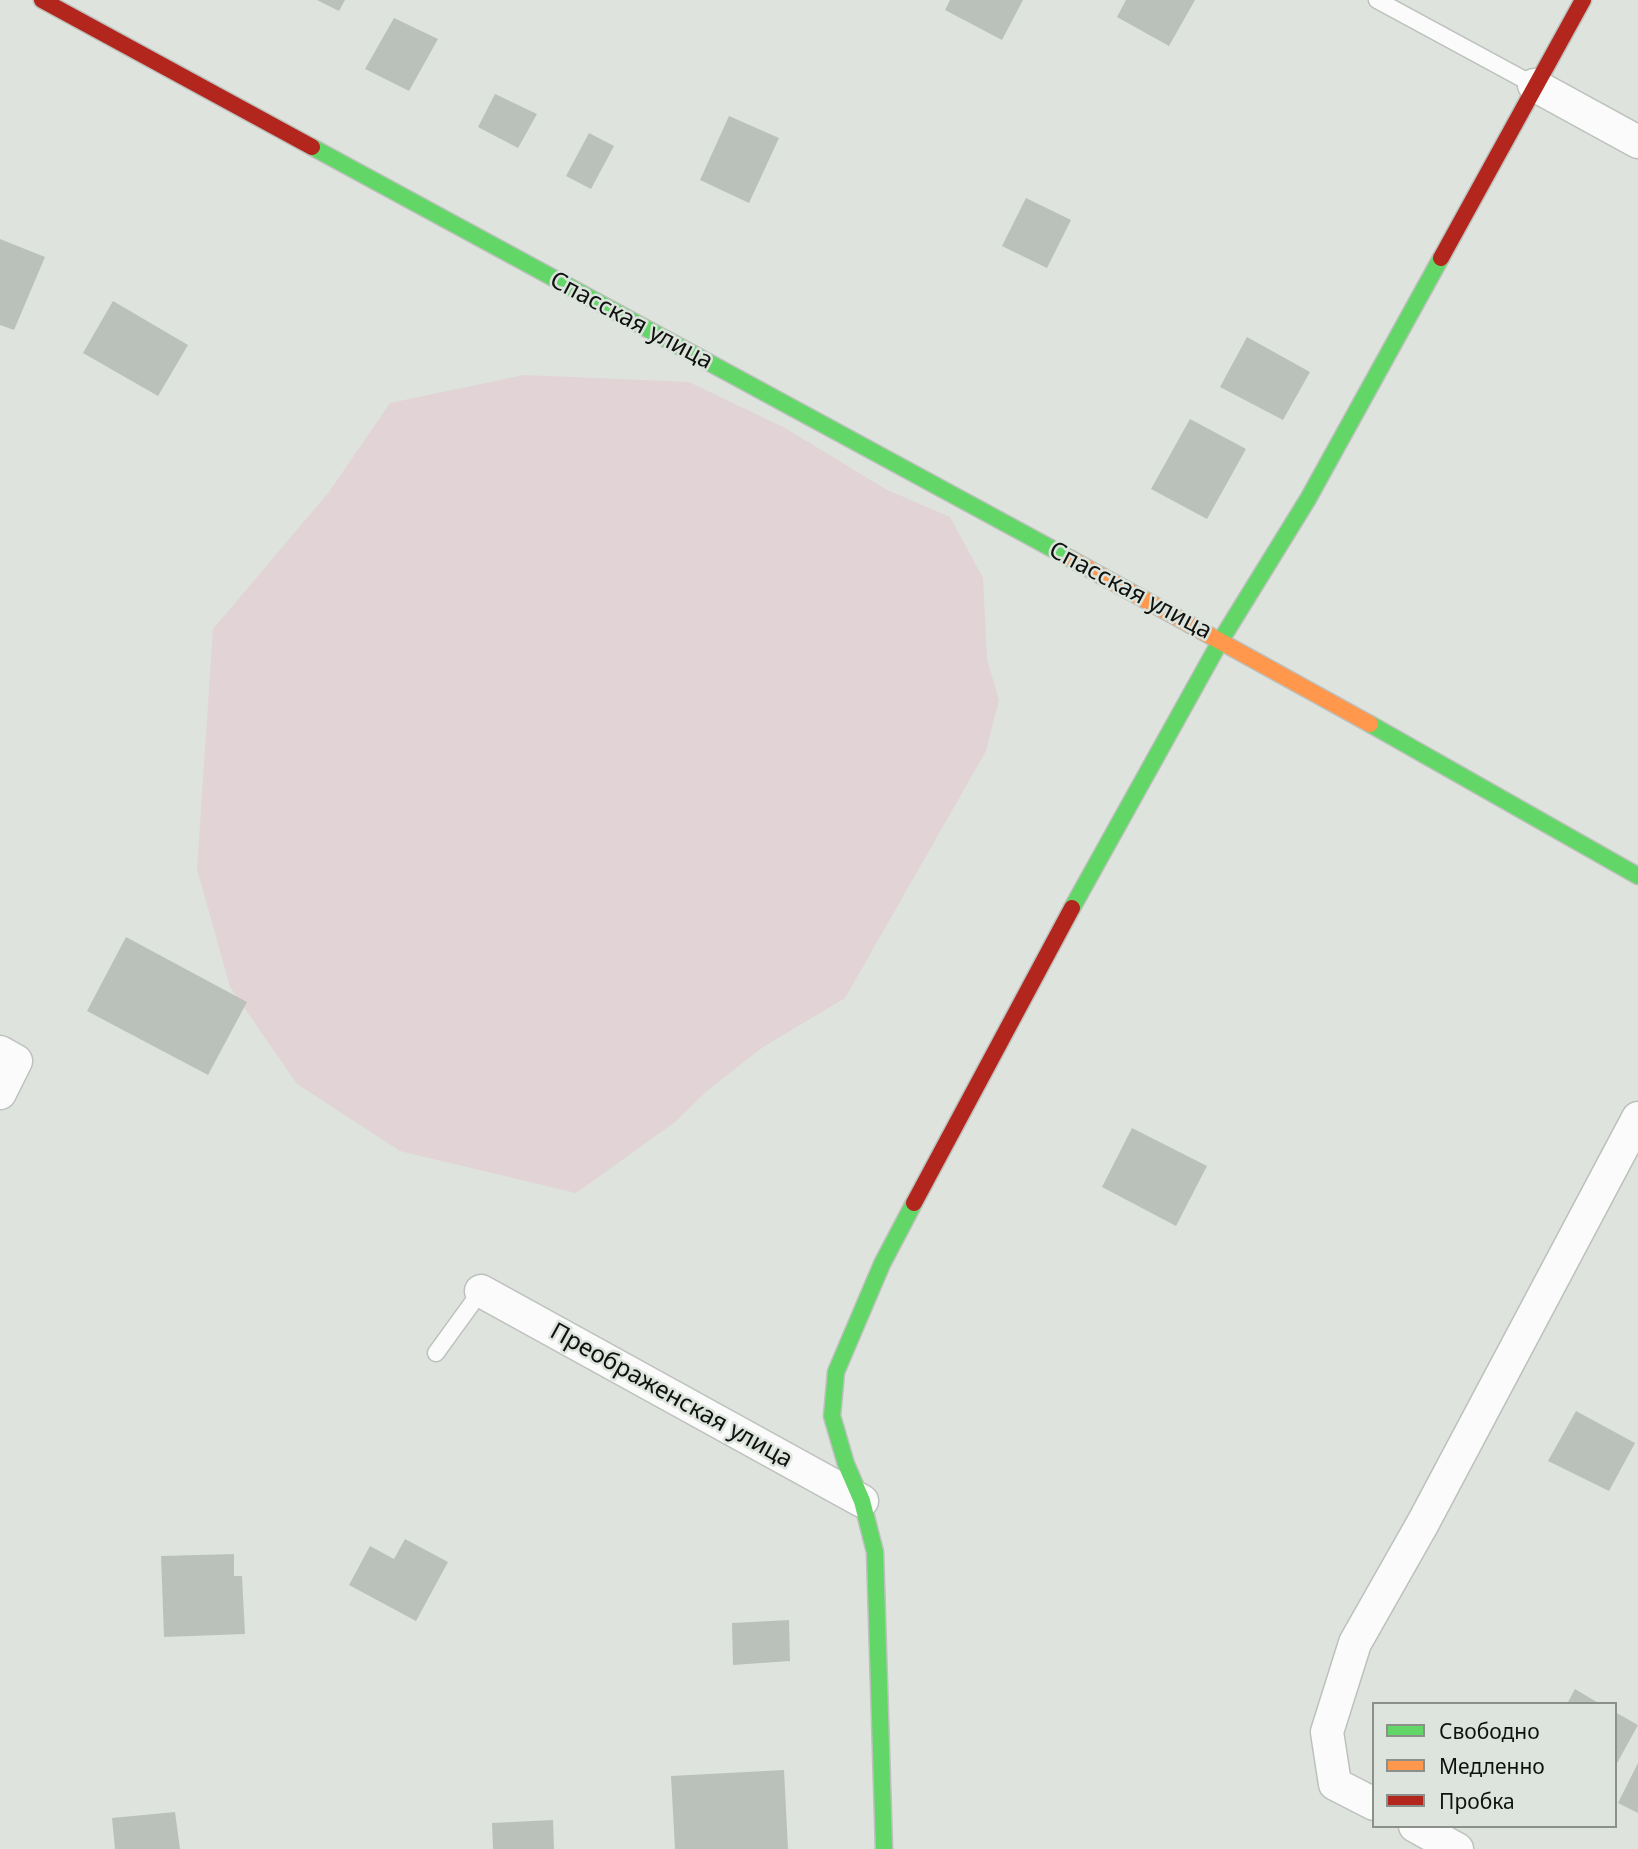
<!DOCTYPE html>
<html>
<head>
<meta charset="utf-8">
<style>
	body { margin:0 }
	#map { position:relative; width:1638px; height:1849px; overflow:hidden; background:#dee3de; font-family:"Noto Sans",sans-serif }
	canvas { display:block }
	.legend { position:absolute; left:1372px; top:1702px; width:245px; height:126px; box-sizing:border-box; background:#dde4dd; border:2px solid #8b908b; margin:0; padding:9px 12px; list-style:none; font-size:21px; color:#10120f }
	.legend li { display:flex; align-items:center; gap:14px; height:35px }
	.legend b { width:35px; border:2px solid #8b908b }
</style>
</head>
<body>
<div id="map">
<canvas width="1638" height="1849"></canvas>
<ul class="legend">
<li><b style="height:9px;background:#63d668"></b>Свободно</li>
<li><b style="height:9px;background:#ff974d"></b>Медленно</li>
<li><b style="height:9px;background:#b3261e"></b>Пробка</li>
</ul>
</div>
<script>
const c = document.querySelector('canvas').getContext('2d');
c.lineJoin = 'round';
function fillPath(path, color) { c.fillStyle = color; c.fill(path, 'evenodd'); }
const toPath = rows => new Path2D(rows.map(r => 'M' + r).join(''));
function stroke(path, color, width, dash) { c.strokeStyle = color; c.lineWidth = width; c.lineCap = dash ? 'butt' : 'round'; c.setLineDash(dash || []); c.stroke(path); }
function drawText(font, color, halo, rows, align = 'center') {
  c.font = font + ' "Noto Sans",sans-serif'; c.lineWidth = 5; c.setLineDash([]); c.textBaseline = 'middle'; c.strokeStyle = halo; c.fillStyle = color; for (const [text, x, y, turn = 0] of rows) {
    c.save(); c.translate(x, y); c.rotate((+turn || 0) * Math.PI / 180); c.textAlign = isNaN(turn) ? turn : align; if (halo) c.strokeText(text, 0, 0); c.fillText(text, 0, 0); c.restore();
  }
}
const green = toPath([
	[524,375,689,382,785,428,887,490,950,517,983,578,987,659,999,700,986,751,845,998,763,1047,708,1090,675,1122,576,1193,400,1151,297,1084,230,987,197,869,213,629,329,492,390,403]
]);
const building = toPath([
	[317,0,345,0,339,11],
	[950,0,1023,0,1002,40,945,10],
	[1126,0,1195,0,1169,46,1117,17],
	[394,18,438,39,409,91,365,69],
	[495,94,537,114,518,148,478,127],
	[729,116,779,138,749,203,700,180],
	[589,133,614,146,591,189,566,176],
	[1026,198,1071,220,1047,268,1002,246],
	[0,239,45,257,14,330,0,325],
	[113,301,188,345,158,396,83,353],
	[1247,337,1310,372,1283,420,1220,387],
	[1190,419,1246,449,1207,519,1151,489],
	[126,937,247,1002,208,1075,87,1011],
	[1132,1128,1207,1166,1176,1226,1102,1187],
	[1576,1411,1635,1443,1609,1491,1548,1461],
	[405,1539,448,1562,416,1621,349,1585,370,1546,394,1559],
	[234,1554,234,1576,242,1576,245,1634,164,1637,161,1556],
	[789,1620,790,1661,733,1665,732,1623],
	[1575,1689,1600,1704,1567,1704],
	[1615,1712,1638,1725,1615,1767],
	[1638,1763,1638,1813,1618,1803],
	[784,1770,788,1849,675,1849,671,1776],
	[175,1812,180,1849,115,1849,112,1818],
	[553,1820,554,1849,493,1849,492,1823]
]);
const lane = toPath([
	[1377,0,1534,85],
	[436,1353,481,1291]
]);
const street = toPath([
	[1534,85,1638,142],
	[0,1052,16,1061,0,1093],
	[481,1291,862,1501],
	[1374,1804,1335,1784,1327,1732,1355,1643,1423,1523,1638,1118],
	[1415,1826,1457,1849]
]);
const fast = toPath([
	[312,147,1071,559],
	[1370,724,1638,876],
	[1072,908,1221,640,1308,499,1441,258],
	[884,1849,875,1552,862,1501,846,1464,832,1416,836,1372,882,1264,914,1203]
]);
const slow = toPath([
	[1071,559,1370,724]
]);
const jam = toPath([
	[42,0,312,147],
	[1441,258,1583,0],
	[914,1203,1072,908]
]);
const streetNames = [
	["Спасская улица",631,321,28],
	["Спасская улица",1130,591,28],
	["Преображенская улица",671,1396,29]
];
fillPath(green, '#e1d3d6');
fillPath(building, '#bac0ba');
stroke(lane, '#bdc1bd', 19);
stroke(street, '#bdc1bd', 35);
stroke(fast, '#bdc1bd', 19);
stroke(slow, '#bdc1bd', 19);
stroke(jam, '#bdc1bd', 19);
stroke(lane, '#fafbfa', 16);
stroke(street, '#fafbfa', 32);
stroke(fast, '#63d668', 16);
stroke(slow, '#ff974d', 16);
stroke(jam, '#b3261e', 16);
drawText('24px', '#10120f', '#dde4dd', streetNames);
</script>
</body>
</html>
